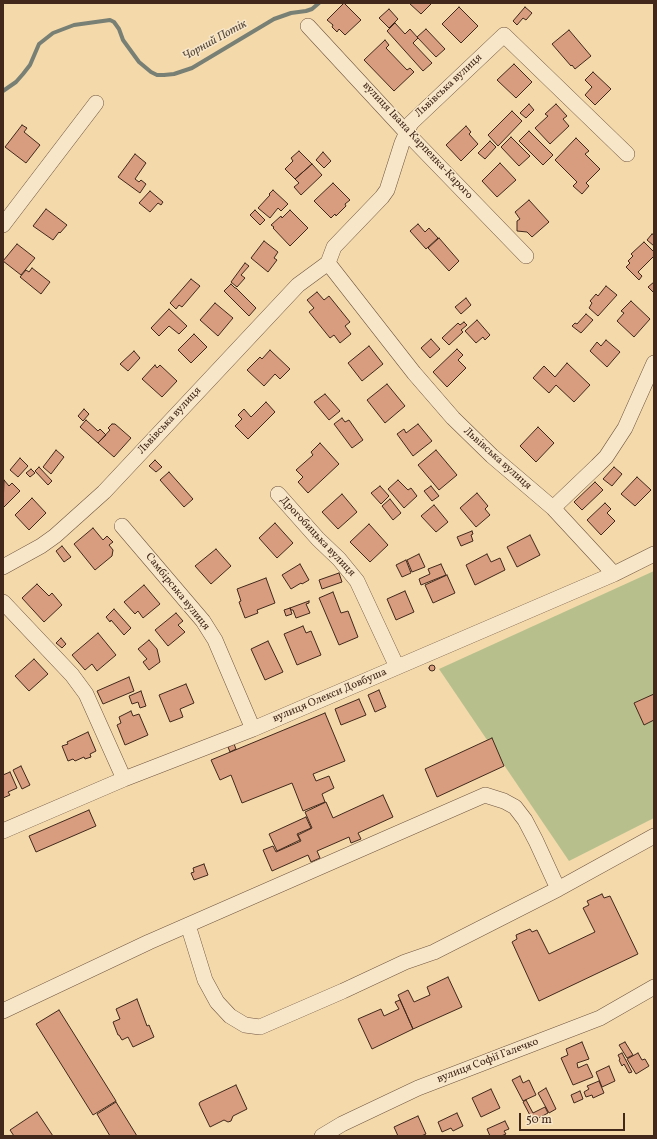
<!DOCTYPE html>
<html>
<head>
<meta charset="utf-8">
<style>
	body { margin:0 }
	#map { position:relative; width:657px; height:1139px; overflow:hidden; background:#f4d9ab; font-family:Vollkorn,serif }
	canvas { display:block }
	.frame { position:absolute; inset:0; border:4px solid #41281b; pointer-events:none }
	.scale { position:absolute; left:519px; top:1113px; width:106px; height:18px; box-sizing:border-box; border:2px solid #41281b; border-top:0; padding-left:5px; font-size:12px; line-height:14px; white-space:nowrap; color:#41281b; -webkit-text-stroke:3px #f8e6c8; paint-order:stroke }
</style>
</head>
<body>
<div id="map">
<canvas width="657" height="1139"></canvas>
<div class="frame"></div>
<div class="scale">50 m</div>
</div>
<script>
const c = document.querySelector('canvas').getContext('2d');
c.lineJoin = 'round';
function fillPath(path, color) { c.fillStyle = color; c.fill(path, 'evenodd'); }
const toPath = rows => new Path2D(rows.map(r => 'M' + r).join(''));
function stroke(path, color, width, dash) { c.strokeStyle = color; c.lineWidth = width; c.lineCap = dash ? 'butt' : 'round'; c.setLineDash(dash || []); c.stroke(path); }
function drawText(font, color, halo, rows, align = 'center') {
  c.font = font + ' Vollkorn,serif'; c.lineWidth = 3; c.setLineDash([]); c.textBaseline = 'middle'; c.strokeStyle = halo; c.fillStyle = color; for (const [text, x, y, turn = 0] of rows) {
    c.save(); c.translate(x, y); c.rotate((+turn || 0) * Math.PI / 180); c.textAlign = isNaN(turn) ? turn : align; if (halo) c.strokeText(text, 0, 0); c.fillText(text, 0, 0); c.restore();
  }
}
const green = toPath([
	[654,571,654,818,569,861,439,669]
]);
const stream = toPath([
	[3,91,16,82,23,74,30,65,39,44,53,33,74,25,110,20,114,22,119,29,123,40,139,62,151,72,157,75,164,75,174,74,192,68,274,19,291,13,306,11,312,9,319,3]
]);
const building = toPath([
	[344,3,361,20,345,35,339,29,337,32,332,27,333,25,327,20,344,3],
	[409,3,432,3,421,14,409,3],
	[459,7,478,26,461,43,442,24,459,7],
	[525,7,532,13,526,20,523,18,517,25,513,21,525,7],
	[389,9,398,19,389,28,379,18,389,9],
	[395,23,405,34,410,29,418,38,413,43,432,63,423,71,387,31,395,23],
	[426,29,445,49,436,57,417,37,426,29],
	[569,30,591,56,575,69,572,65,571,66,552,44,569,30],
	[385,40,389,45,386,48,407,70,410,68,414,72,394,91,364,60,385,40],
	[514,64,532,82,516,98,497,80,514,64],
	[593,72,611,89,595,105,585,95,592,87,585,80,593,72],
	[529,104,534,110,526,118,520,113,529,104],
	[556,104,567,116,563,119,569,126,550,144,535,128,548,116,545,114,556,104],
	[512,111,522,121,498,146,488,135,512,111],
	[22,125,27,128,24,132,40,145,26,163,5,147,22,125],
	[466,126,471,132,469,134,478,144,461,161,446,145,466,126],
	[529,131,553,155,543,165,519,141,529,131],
	[511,137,530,156,519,166,501,147,511,137],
	[576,138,589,151,585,154,600,169,586,183,589,186,582,194,573,186,577,182,555,160,576,138],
	[490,141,496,147,485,159,478,153,490,141],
	[299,151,312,164,295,179,285,169,293,161,291,158,299,151],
	[323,152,331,161,324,168,316,160,323,152],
	[135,154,146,163,135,179,139,182,141,180,146,184,140,193,118,177,135,154],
	[500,163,516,180,497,197,482,181,500,163],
	[312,164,322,175,301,195,294,187,299,183,295,179,312,164],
	[333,183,350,200,345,204,346,206,336,216,335,214,331,218,314,201,333,183],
	[273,190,288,204,281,211,278,208,270,218,258,208,270,195,269,194,273,190],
	[150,191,163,202,161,205,158,203,150,212,139,203,150,191],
	[529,200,549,222,532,237,527,232,517,231,517,221,520,219,515,212,529,200],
	[46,209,67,225,60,233,59,232,53,240,33,226,46,209],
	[255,210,265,220,260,225,250,215,255,210],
	[290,210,308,228,290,246,273,228,274,227,271,225,281,216,282,218,290,210],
	[418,224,425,232,429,228,438,238,426,249,410,231,418,224],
	[652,234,654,235,654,246,647,240,652,234],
	[439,238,459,261,449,271,428,248,439,238],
	[264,241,278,252,274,258,277,260,268,272,251,258,264,241],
	[644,242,654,252,654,256,638,272,642,276,639,280,626,267,630,263,628,261,633,256,631,254,644,242],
	[17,244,35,258,21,275,3,261,17,244],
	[245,263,249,266,241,275,245,278,237,287,231,282,245,263],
	[32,268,50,282,41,294,20,277,26,270,29,272,32,268],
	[191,279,200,286,182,307,179,305,176,309,170,303,191,279],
	[654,282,654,293,648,287,654,282],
	[231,284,235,288,236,288,256,308,249,316,224,291,231,284],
	[606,286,617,295,598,316,589,308,592,303,590,301,596,294,598,296,606,286],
	[317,292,324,300,329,296,350,322,345,326,351,334,340,343,334,335,330,338,309,312,314,308,307,300,317,292],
	[466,298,471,305,461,314,455,307,466,298],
	[631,301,650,319,634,337,617,321,624,313,621,311,631,301],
	[215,303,233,318,218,336,200,320,215,303],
	[169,309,187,326,179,334,169,326,159,336,151,328,169,309],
	[586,314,593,320,581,333,572,326,575,323,577,324,586,314],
	[477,320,490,335,485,340,483,337,476,343,465,331,477,320],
	[464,322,467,325,461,330,463,332,449,345,442,338,458,323,460,325,464,322],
	[194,334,207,347,191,363,178,350,194,334],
	[431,339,440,349,430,358,421,348,431,339],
	[606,340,620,352,607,367,590,351,597,342,601,346,606,340],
	[369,346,383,364,362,381,348,363,369,346],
	[457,349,463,355,458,360,466,368,447,387,433,372,457,349],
	[270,350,290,369,280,379,275,374,264,386,247,370,260,357,262,359,270,350],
	[134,351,140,358,128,371,120,364,134,351],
	[567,363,590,385,574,402,556,385,549,393,533,378,544,366,555,377,567,363],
	[155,365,157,368,160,365,177,381,162,397,142,379,155,365],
	[387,384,405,406,385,423,367,400,387,384],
	[325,394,340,411,329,420,314,402,325,394],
	[266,402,275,412,248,439,235,426,242,419,238,415,244,409,251,417,266,402],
	[84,409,89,414,83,421,78,416,84,409],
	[342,418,345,422,349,420,363,440,352,448,334,424,342,418],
	[86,420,98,431,100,429,106,435,98,443,80,427,86,420],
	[112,424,115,424,131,438,114,457,98,443,110,430,108,428,112,424],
	[418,424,432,441,413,456,397,434,404,429,406,433,418,424],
	[538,427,554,443,536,462,520,446,538,427],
	[320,443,339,464,308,493,298,482,303,477,296,470,313,455,311,452,320,443],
	[56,450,64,457,51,474,43,467,56,450],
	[436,450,457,475,439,490,418,465,436,450],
	[20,458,28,466,18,477,10,470,20,458],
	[155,460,162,467,156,472,149,466,155,460],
	[39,467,52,481,48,485,35,471,39,467],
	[614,467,622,474,612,486,603,479,614,467],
	[31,469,35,473,30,477,26,473,31,469],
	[169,472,193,499,184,507,160,480,169,472],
	[637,477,651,490,635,506,621,494,637,477],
	[4,480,9,486,12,483,20,491,4,507,3,506,4,480],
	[398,480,408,490,411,488,417,496,404,508,388,489,398,480],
	[595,482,603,490,582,510,574,502,595,482],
	[380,486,389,496,381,504,371,493,380,486],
	[431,486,439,496,432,501,424,491,431,486],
	[477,493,488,506,485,509,490,515,476,527,460,508,477,493],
	[342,494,357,512,338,529,322,512,342,494],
	[32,498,46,513,29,530,15,515,32,498],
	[390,499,401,513,393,520,382,506,390,499],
	[605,503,611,509,607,513,615,521,601,535,587,520,605,503],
	[434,505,448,522,436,532,421,516,434,505],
	[275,523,293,543,277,558,259,538,275,523],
	[369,524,388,545,370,562,350,542,369,524],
	[93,528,103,540,107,536,113,542,109,545,113,550,112,556,95,570,74,544,93,528],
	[472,531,473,534,471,535,473,541,461,546,457,537,472,531],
	[530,535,540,555,517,567,507,547,530,535],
	[62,546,71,557,64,562,56,551,62,546],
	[216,549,231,566,211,584,195,566,216,549],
	[419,554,425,567,412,572,407,560,419,554],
	[487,554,491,562,500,558,505,570,475,585,466,565,487,554],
	[406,560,411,573,402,577,396,565,406,560],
	[300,564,309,580,302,584,301,583,291,589,282,575,300,564],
	[441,564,446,575,421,585,419,579,430,574,428,569,441,564],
	[339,573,342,582,322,589,319,580,339,573],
	[447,575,455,593,433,603,425,585,447,575],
	[266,578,275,603,257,610,258,613,245,618,239,602,241,601,237,589,266,578],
	[37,584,49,596,52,593,62,605,44,622,22,598,37,584],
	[144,585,160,604,143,618,138,611,135,614,124,602,144,585],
	[405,591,414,612,396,620,387,599,405,591],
	[333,592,341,613,348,611,358,637,339,645,319,598,333,592],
	[309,601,309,603,306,604,310,613,296,618,293,610,291,610,290,608,309,601],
	[290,608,292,614,286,616,284,610,290,608],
	[114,609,131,628,124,635,111,620,110,622,106,617,114,609],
	[176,613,183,621,178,625,185,632,168,646,155,630,176,613],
	[303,626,306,633,311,631,321,655,297,665,284,634,303,626],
	[98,633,116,655,97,671,92,664,85,670,72,655,98,633],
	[61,638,66,644,62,648,56,643,61,638],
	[149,640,157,649,160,662,149,670,143,662,147,659,138,649,149,640],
	[268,641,283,672,265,680,251,649,268,641],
	[34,659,48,674,29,691,15,676,34,659],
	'429 668a3 3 0 1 1 6 0a3 3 0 1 1-6 0Z',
	[129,677,134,691,103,704,97,691,129,677],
	[186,684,194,703,180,709,183,717,170,722,159,695,186,684],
	[379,690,386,707,375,712,368,695,379,690],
	[141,691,146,706,140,708,138,702,132,704,129,696,141,691],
	[654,694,654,720,644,725,634,703,654,694],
	[359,699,366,715,341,725,335,709,359,699],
	[131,711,133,716,139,714,148,735,125,745,117,725,121,723,119,717,131,711],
	[325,713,345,761,313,774,316,781,329,776,334,788,322,794,325,802,303,811,292,783,242,803,231,775,220,780,211,760,325,713],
	[88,732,96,751,90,754,91,757,85,759,84,757,75,761,73,759,68,761,62,746,68,744,67,742,88,732],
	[492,738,504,766,437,797,425,769,492,738],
	[234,744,236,749,230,752,228,747,234,744],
	[21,766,30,785,22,789,13,770,21,766],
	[10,772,17,788,8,792,10,795,3,798,3,775,10,772],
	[383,795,393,817,358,833,361,839,351,843,349,837,317,851,320,858,311,862,308,855,272,871,263,850,273,846,276,852,301,841,298,835,312,828,305,812,326,802,333,818,383,795],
	[89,810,96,826,36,852,29,836,89,810],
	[306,817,311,828,297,834,300,840,277,851,269,834,306,817],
	[204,864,208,875,194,880,191,873,194,872,193,868,204,864],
	[602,894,604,898,610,896,638,954,539,1001,512,942,517,939,516,935,530,929,532,932,537,930,549,954,595,932,583,908,589,905,587,901,602,894],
	[448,977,462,1007,413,1029,398,995,408,990,414,1002,430,995,427,987,448,977],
	[137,999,147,1026,149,1025,154,1037,133,1047,128,1037,122,1040,119,1035,118,1035,113,1022,120,1019,116,1009,137,999],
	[400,1000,413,1029,372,1049,358,1019,381,1009,384,1016,399,1009,395,1002,400,1000],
	[59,1010,116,1101,93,1115,36,1024,59,1010],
	[582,1042,589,1059,577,1063,578,1068,587,1064,593,1077,573,1085,561,1058,568,1055,566,1049,582,1042],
	[625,1042,633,1055,627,1058,619,1045,625,1042],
	[622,1053,632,1072,629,1073,624,1064,622,1066,619,1060,620,1059,618,1055,622,1053],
	[638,1053,642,1060,645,1059,649,1066,636,1074,627,1059,638,1053],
	[609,1066,615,1081,602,1087,596,1072,609,1066],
	[520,1076,523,1083,529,1080,536,1095,523,1101,512,1080,520,1076],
	[599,1081,604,1093,593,1098,592,1095,586,1097,584,1092,589,1089,587,1086,599,1081],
	[236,1085,247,1109,233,1116,231,1121,228,1122,224,1120,210,1127,199,1104,200,1102,236,1085],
	[546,1088,556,1109,549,1113,538,1093,546,1088],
	[491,1089,500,1108,481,1117,472,1098,491,1089],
	[580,1091,583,1099,574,1103,571,1095,580,1091],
	[526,1100,533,1113,545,1107,548,1113,533,1121,523,1102,526,1100],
	[116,1102,137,1136,110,1136,97,1114,116,1102],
	[37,1112,53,1136,14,1136,10,1130,37,1112],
	[457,1113,463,1126,453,1131,451,1128,442,1132,438,1122,457,1113],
	[418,1116,426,1134,421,1136,398,1136,394,1127,418,1116],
	[505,1121,509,1129,504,1131,506,1134,501,1136,490,1136,487,1129,505,1121]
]);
const minor = toPath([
	[308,26,406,132,526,256],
	[3,225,96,103],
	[328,263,414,373,453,418,492,456,553,508,614,574],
	[278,494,318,539,339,559,357,581,397,667],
	[553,508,597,466,606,457,625,428,654,363],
	[122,526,203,621,215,640,253,729],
	[3,567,41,546,55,536,104,492,298,285,328,263,334,247,382,197,387,190,402,143,411,123,504,35,627,154],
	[3,602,72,675,86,694,124,779],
	[3,831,124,779,253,729,614,574,654,554],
	[188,925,205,980,217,1002,230,1016,245,1025,260,1027,343,991,405,962,434,952,558,889,654,836],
	[3,1011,149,942,485,795,504,801,515,807,525,820,536,841,558,889],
	[322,1136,342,1124,418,1088,600,1018,654,987]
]);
const streetNames = [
	["Львівська вулиця",449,86,-43],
	["вулиця Івана Карпенка-Карого",417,141,47],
	["Львівська вулиця",170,421,-47],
	["Львівська вулиця",497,459,42],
	["Дрогобицька вулиця",317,537,47],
	["Самбірська вулиця",177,592,51],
	["вулиця Олекси Довбуша",330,696,-23],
	["вулиця Софії Галечко",488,1061,-21]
];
const waterNames = [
	["Чорний Потік",215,41,-29]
];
fillPath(green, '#b7c08c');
stroke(stream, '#787f74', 4);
fillPath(building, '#d89c7e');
stroke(building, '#41281b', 1);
stroke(minor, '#6e543f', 16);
stroke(minor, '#f8e6c8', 15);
drawText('11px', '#41281b', '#f8e6c8', streetNames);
drawText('italic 12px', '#584c40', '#f8e6c8', waterNames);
</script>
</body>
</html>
